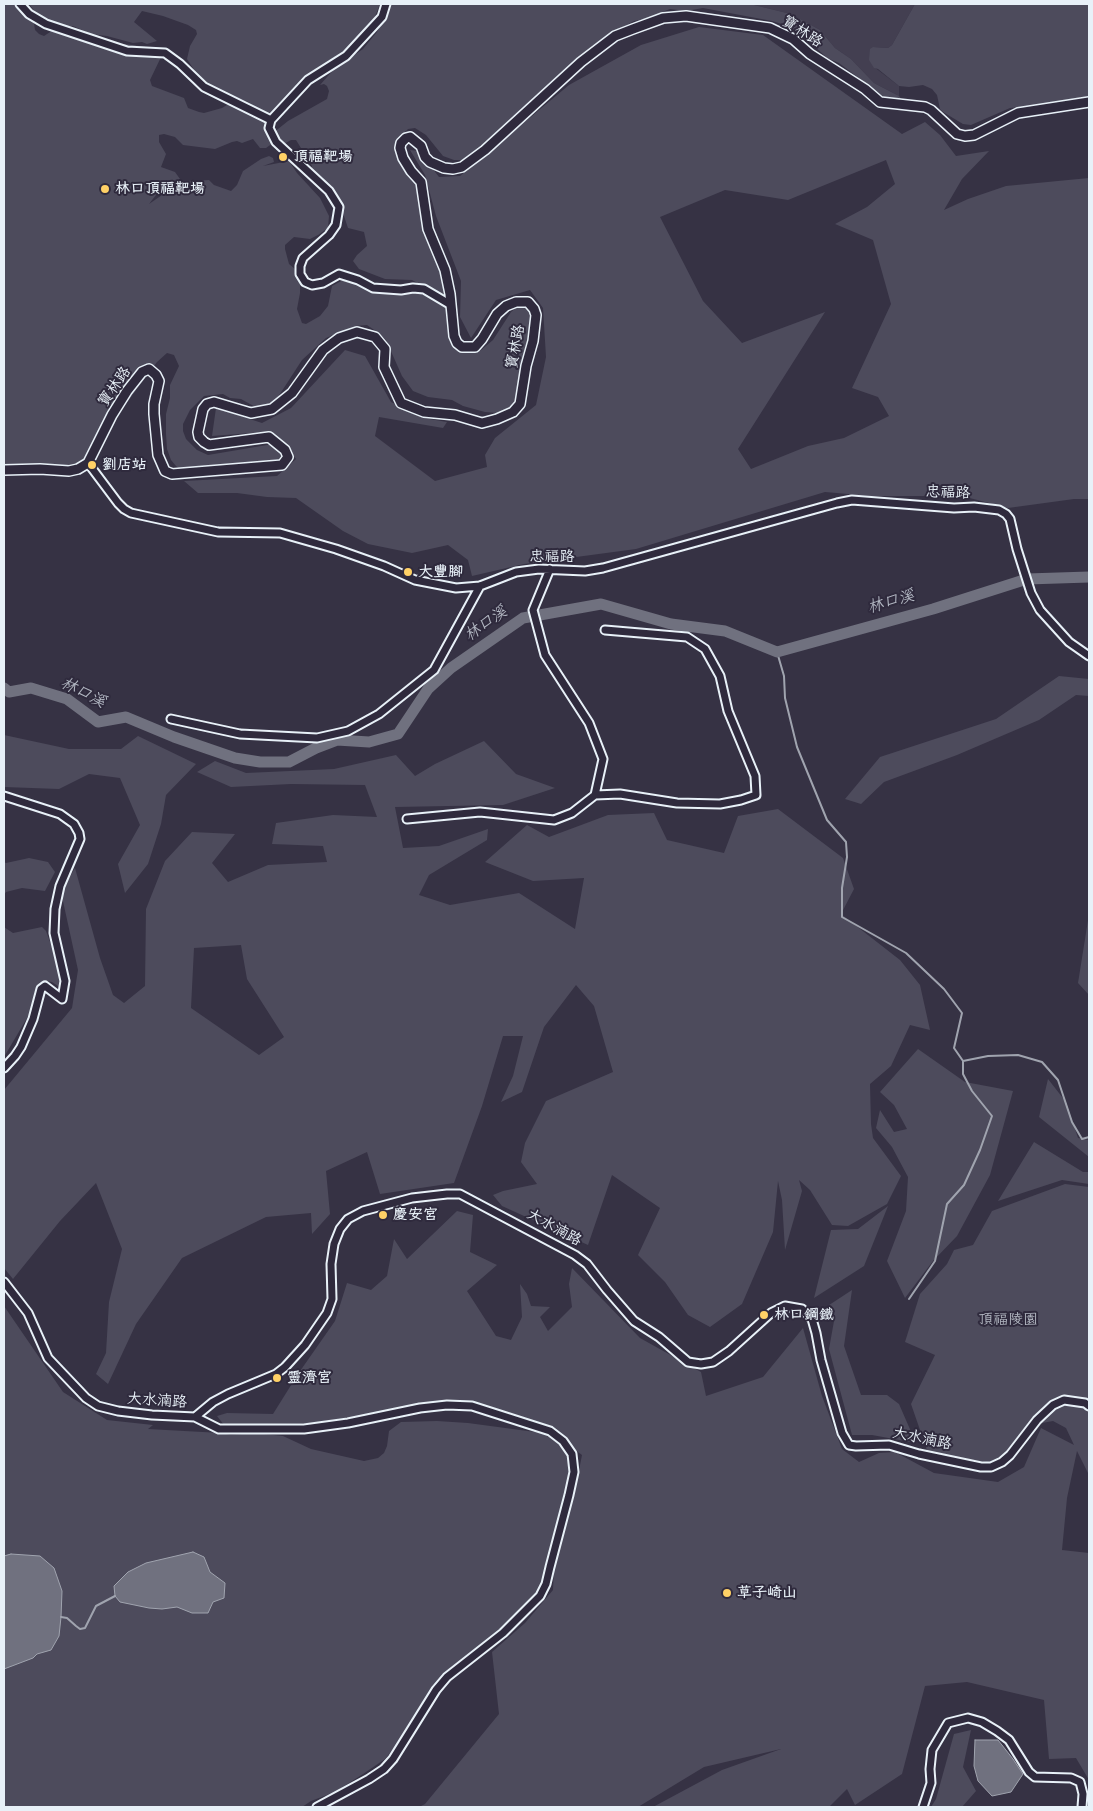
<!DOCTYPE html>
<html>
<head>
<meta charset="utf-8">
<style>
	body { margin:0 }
	#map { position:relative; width:1093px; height:1811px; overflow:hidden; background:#363244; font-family:Pangolin,sans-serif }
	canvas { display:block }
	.frame { position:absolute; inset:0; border:5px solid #e8f1f8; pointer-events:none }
</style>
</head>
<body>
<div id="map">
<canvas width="1093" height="1811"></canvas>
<div class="frame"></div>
</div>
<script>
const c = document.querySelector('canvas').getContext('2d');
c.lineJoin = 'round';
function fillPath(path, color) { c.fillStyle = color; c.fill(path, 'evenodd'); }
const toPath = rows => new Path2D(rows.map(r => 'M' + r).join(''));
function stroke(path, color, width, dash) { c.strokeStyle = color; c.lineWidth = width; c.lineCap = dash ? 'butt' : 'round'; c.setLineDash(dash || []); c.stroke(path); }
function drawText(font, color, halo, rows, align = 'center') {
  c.font = font + ' Pangolin,"LXGW WenKai TC",sans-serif'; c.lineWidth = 4; c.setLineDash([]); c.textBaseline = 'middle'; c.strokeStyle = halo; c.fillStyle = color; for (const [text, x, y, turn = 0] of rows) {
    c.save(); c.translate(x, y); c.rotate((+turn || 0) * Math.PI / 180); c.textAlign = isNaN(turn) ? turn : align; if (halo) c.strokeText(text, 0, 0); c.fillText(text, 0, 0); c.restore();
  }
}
const built = toPath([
	[750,4,915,4,892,45,888,48,874,47,874,67,899,86,899,96,874,83,851,59,835,48,820,30,811,25,791,14]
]);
const green = toPath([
	[4,4,23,4,33,17,35,30,39,34,44,36,53,30,59,29,75,38,86,41,125,44,160,49,162,55,150,80,152,86,184,98,188,108,199,112,204,113,222,108,232,102,267,119,273,143,266,148,260,148,253,139,242,143,237,141,232,142,215,149,183,145,175,137,164,134,159,135,159,142,166,154,161,167,175,172,180,179,156,195,149,204,181,182,209,180,214,185,231,191,237,185,243,171,261,159,269,156,273,158,274,162,263,166,289,161,297,173,320,198,329,216,328,228,318,235,310,239,294,237,285,245,285,249,289,264,295,269,295,277,300,284,300,293,297,309,302,323,306,324,320,316,328,306,332,286,347,278,399,292,416,291,443,303,452,312,457,338,472,351,480,351,493,340,511,312,517,307,526,306,529,308,534,314,520,398,508,409,497,413,485,412,463,406,452,400,428,397,413,391,402,376,386,340,380,334,367,325,355,326,326,338,302,360,278,397,270,405,259,409,241,399,230,398,223,394,204,396,190,410,183,424,183,431,186,439,197,450,208,455,273,444,284,452,279,459,189,472,182,471,176,466,171,460,167,449,166,434,166,414,170,398,170,385,179,366,174,355,167,353,157,362,79,467,4,469],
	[29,4,380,4,374,19,356,44,273,113,264,114,259,109,248,102,210,86,200,79,187,59,190,46,197,34,196,30,188,25,163,16,142,11,134,22,157,41,147,44,142,42,133,43,107,36,91,34,73,26,66,26,44,20,39,17],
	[391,4,750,4,791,14,811,25,820,30,835,48,851,59,874,83,899,96,902,100,893,100,872,92,860,79,839,63,827,58,810,42,782,24,772,21,703,8,686,11,670,9,644,19,634,21,608,35,591,48,550,83,509,125,475,153,463,160,454,160,443,156,426,135,415,128,408,129,401,136,399,142,400,148,419,189,425,217,436,235,447,270,453,286,452,292,447,295,434,292,412,280,385,279,359,269,353,261,357,255,367,246,364,232,348,228,341,207,328,186,311,169,312,166,296,140,291,140,284,144,273,133,288,121,327,99,329,91,327,86,324,84,320,85,335,68,363,49,377,32],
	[915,4,1089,4,1089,96,1033,106,1010,108,971,125,963,124,943,112,940,109,937,95,932,89,923,85,909,87,899,86,878,69,874,68,869,60,870,49,873,47,888,48,892,45],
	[699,27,763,35,902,134,925,122,940,135,956,156,989,151,962,179,944,210,968,199,1006,186,1089,178,1089,499,1074,499,1008,508,962,496,871,496,825,492,636,549,524,564,472,576,468,560,448,545,412,553,368,544,343,531,296,498,267,497,237,493,198,493,184,481,277,476,296,459,287,448,265,432,212,436,216,408,262,423,291,408,345,350,365,356,391,402,424,418,447,422,443,428,379,417,375,436,435,481,487,467,485,455,495,438,536,405,546,357,543,308,530,290,496,300,471,338,460,317,461,281,436,216,425,175,410,150,419,151,439,177,460,176,569,85,641,45],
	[886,160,895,184,867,207,835,224,873,240,891,304,852,388,878,397,889,416,844,438,808,446,751,469,738,449,825,312,742,343,703,301,660,217,725,190,788,200],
	[1059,676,1089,679,1089,696,1076,695,1039,720,957,755,884,782,861,804,845,799,880,757,996,719],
	[4,735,69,749,121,749,138,736,196,764,166,795,161,824,148,864,125,893,118,864,140,825,120,778,89,774,59,789,4,787],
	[484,741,516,774,555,788,503,805,395,807,403,848,439,846,488,829,487,840,429,875,419,895,450,905,519,893,575,929,584,878,533,881,485,862,527,825,549,837,608,815,654,813,667,840,724,853,738,816,778,809,843,858,854,889,841,914,900,960,920,985,930,1030,910,1025,891,1066,870,1084,871,1124,873,1138,901,1176,887,1204,848,1226,832,1225,810,1190,799,1180,802,1191,785,1250,782,1200,778,1181,773,1232,742,1304,710,1327,688,1315,665,1282,638,1255,660,1208,612,1175,588,1245,502,1206,493,1195,503,1191,537,1184,521,1162,525,1143,546,1101,613,1072,594,1006,576,985,544,1027,522,1092,501,1102,513,1076,523,1036,503,1036,482,1106,454,1183,380,1194,367,1152,326,1171,330,1214,312,1234,311,1213,266,1217,182,1258,136,1324,108,1384,96,1374,106,1353,109,1302,122,1249,96,1183,60,1221,13,1279,4,1268,4,1090,72,1008,78,970,61,892,75,868,100,958,113,995,124,1003,145,986,146,909,165,861,192,832,235,834,212,863,228,882,268,865,327,862,323,846,272,844,276,823,333,815,377,817,365,785,291,784,231,787,197,772,215,761,246,773,334,769,396,755,415,776,435,764],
	[241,945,247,979,284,1037,259,1055,191,1008,194,948],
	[29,858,48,862,55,872,45,891,22,888,6,892,4,895,4,862,6,863],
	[1089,914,1089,995,1078,983],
	[4,927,13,933,42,927,46,931,64,979,61,988,52,982,47,981,38,986,30,1013,4,1057],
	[918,1049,965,1082,1013,1091,990,1175,957,1236,933,1261,905,1298,887,1261,906,1211,908,1177,892,1147,876,1128,880,1110,894,1132,907,1129,894,1105,880,1092],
	[1048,1079,1066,1102,1078,1138,1089,1140,1089,1157,1039,1117],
	[1034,1142,1083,1172,1089,1172,1089,1184,1062,1180,998,1201],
	[1065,1184,1089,1187,1089,1475,1077,1451,1067,1498,1062,1550,1089,1553,1089,1780,1076,1758,1049,1759,1044,1700,967,1682,925,1686,902,1774,855,1805,847,1789,829,1807,653,1807,722,1770,781,1749,704,1767,638,1807,419,1807,425,1804,499,1714,492,1652,525,1623,553,1590,554,1567,545,1590,492,1644,457,1667,432,1689,401,1739,385,1759,363,1774,335,1792,311,1801,302,1807,4,1807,4,1306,63,1392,107,1420,153,1425,148,1429,221,1433,231,1435,254,1433,283,1436,311,1449,364,1461,378,1458,384,1453,387,1446,389,1431,401,1422,437,1421,468,1423,550,1434,569,1446,575,1465,573,1501,582,1455,554,1434,439,1402,390,1411,311,1423,224,1425,217,1416,227,1413,273,1414,298,1374,335,1321,347,1283,371,1290,387,1276,394,1239,407,1259,457,1211,473,1215,470,1252,497,1265,467,1291,496,1336,511,1340,522,1317,520,1284,527,1294,531,1306,550,1307,540,1317,548,1331,572,1307,569,1284,572,1268,640,1338,701,1372,706,1396,763,1377,803,1328,822,1396,842,1449,859,1462,879,1453,895,1452,934,1473,998,1482,1024,1467,1041,1428,1074,1445,1066,1428,1053,1421,1042,1423,1013,1459,992,1463,928,1453,911,1404,935,1355,905,1342,920,1294,947,1264,954,1250,973,1245,992,1211],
	[888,1206,864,1266,814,1298,831,1230,858,1229],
	[852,1290,844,1346,861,1395,887,1395,899,1404,916,1443,872,1435,852,1435,829,1349,834,1321,820,1311],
	[971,1730,963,1767,976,1791,962,1807,931,1807,936,1799,954,1734]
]);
const water = toPath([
	[193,1552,204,1557,210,1572,225,1583,224,1598,213,1602,208,1613,192,1613,177,1607,162,1609,149,1608,120,1602,115,1596,114,1586,128,1572,146,1563,193,1552],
	[11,1554,40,1556,54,1568,62,1591,61,1617,59,1636,51,1650,37,1654,33,1658,4,1669,4,1556,11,1554],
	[975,1740,998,1740,1013,1759,1023,1774,1011,1792,992,1796,978,1781,974,1766,975,1740]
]);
const stream = toPath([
	[777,652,784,676,785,698,797,747,827,820,846,842,847,857,842,888,842,917,906,953,944,989,962,1013,954,1048,963,1061,988,1056,1018,1055,1042,1062,1058,1080,1072,1122,1082,1139,1089,1137],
	[909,1299,935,1261,947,1204,964,1185,980,1150,992,1116,972,1091,963,1074,963,1061],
	[61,1617,67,1618,76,1626,80,1629,85,1628,96,1606,115,1596]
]);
const river = toPath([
	[4,688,9,692,31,688,67,699,98,722,126,717,174,737,235,758,260,762,289,762,316,748,337,740,369,742,398,734,428,689,451,668,523,618,601,604,671,624,725,631,777,652,933,609,1027,579,1089,577]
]);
const minor = toPath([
	[20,4,29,14,46,24,127,51,165,53,180,64,204,87,271,120],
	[386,4,382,17,346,56,308,80,271,120,269,128,276,142,329,191,339,207,336,225,329,235,303,258,300,266,300,274,305,282,312,285,323,283,339,274,358,280,373,288,401,290,413,288,424,289,451,305],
	[88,463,118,503,124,509,131,513,218,532,280,533,336,549,384,566,415,580,456,588,480,586,516,572,539,569,585,571,603,568,837,503,852,500,954,508,974,507,999,510,1006,514,1010,519,1017,549,1031,593,1040,610,1069,642,1089,656],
	[550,569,533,610,545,655,589,723,603,759,595,795],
	[171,719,240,734,317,738,348,731,379,714,434,670,480,586],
	[4,796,60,814,74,824,79,833,80,839,60,886,55,909,54,933,65,981,62,999,45,986,41,989,33,1019,21,1047,15,1056,4,1068],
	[407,819,480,812,554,820,572,813,595,795,620,794,677,803,720,804,741,800,756,795,755,776,728,711,720,676,705,649,687,637,605,630],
	[4,1282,28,1313,48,1358,86,1398,98,1406,118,1411,152,1415,195,1417,213,1402,228,1394,276,1374,285,1367,305,1345,327,1313,332,1299,331,1264,334,1244,340,1229,348,1219,363,1211,412,1198,447,1194,460,1194,575,1255,587,1264,607,1290,634,1321,659,1337,688,1362,701,1364,713,1362,729,1351,771,1313,785,1306,802,1309,812,1319,816,1333,821,1360,842,1433,849,1445,856,1446,889,1445,919,1454,981,1467,991,1467,1002,1462,1010,1455,1037,1420,1053,1405,1064,1400,1085,1403,1089,1406],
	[195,1417,219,1429,304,1429,348,1423,420,1408,447,1405,472,1406,550,1431,563,1441,572,1454,574,1472,569,1495,550,1567,546,1584,540,1596,503,1633,447,1677,436,1690,393,1759,384,1769,369,1779,317,1807],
	[923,1807,931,1783,930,1769,932,1750,948,1723,968,1718,982,1722,997,1731,1009,1740,1029,1772,1035,1777,1071,1778,1080,1782,1083,1794,1082,1807]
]);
const major = toPath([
	[4,470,40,469,69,471,78,469,88,463,112,415,127,391,142,372,149,369,156,375,159,381,154,404,154,414,158,455,165,471,172,474,282,465,288,457,285,450,269,437,209,445,204,442,199,437,198,432,203,409,207,404,214,402,251,413,272,409,292,393,323,350,339,338,357,332,375,337,385,349,384,367,401,403,424,412,455,415,482,423,497,419,513,412,520,404,526,366,533,341,536,315,534,309,528,302,516,302,506,306,497,314,482,339,475,347,462,347,457,343,454,336,450,294,445,270,428,229,421,182,411,171,403,158,400,148,401,143,406,138,410,137,421,146,425,157,430,162,444,168,453,169,462,167,485,150,581,62,615,36,633,29,663,18,686,16,770,28,793,39,810,54,865,89,880,102,925,107,931,110,957,134,965,136,974,135,1018,113,1089,102]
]);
const markers = [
	[283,157,5,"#ffd166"],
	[105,189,5,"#ffd166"],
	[92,465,5,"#ffd166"],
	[408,572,5,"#ffd166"],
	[383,1215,5,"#ffd166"],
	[764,1315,5,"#ffd166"],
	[277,1378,5,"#ffd166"],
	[727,1593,5,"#ffd166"]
];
const streetNames = [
	["寶林路",802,32,33],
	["寶林路",516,347,-79],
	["寶林路",115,387,-55],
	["忠福路",948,493,2],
	["忠福路",552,557],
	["大水湳路",554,1228,29],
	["大水湳路",157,1401,4],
	["大水湳路",922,1439,12]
];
const poiNames = [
	["頂福靶場",293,157],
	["林口頂福靶場",115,189],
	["劉店站",102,465],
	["大豐腳",418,572],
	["慶安宮",393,1215],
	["林口鋼鐵",774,1315],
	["靈濟宮",287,1378],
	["草子崎山",737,1593]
];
const parkNames = [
	["頂福陵園",1008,1320]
];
const waterNames = [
	["林口溪",891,602,-16],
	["林口溪",486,624,-35],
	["林口溪",83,693,27]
];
fillPath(built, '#433f51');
fillPath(green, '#4d4b5c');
fillPath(water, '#70717f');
stroke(water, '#a0a4af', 1);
stroke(stream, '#a0a4af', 2);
stroke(river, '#70717f', 11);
stroke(minor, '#e8f1f8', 11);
stroke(major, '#e8f1f8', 12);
stroke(minor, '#2f2a3d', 7);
stroke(major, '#2f2a3d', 9);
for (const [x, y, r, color] of markers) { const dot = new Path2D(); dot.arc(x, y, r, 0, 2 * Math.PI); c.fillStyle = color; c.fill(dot); stroke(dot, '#2f2a3d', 2); }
drawText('15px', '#e8f1f8', '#2f2a3d', streetNames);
drawText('bold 15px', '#e8f1f8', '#2f2a3d', poiNames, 'left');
drawText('15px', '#b2b7c1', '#2f2a3d', parkNames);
drawText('italic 16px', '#b2b7c2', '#2f2a3d', waterNames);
</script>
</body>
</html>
